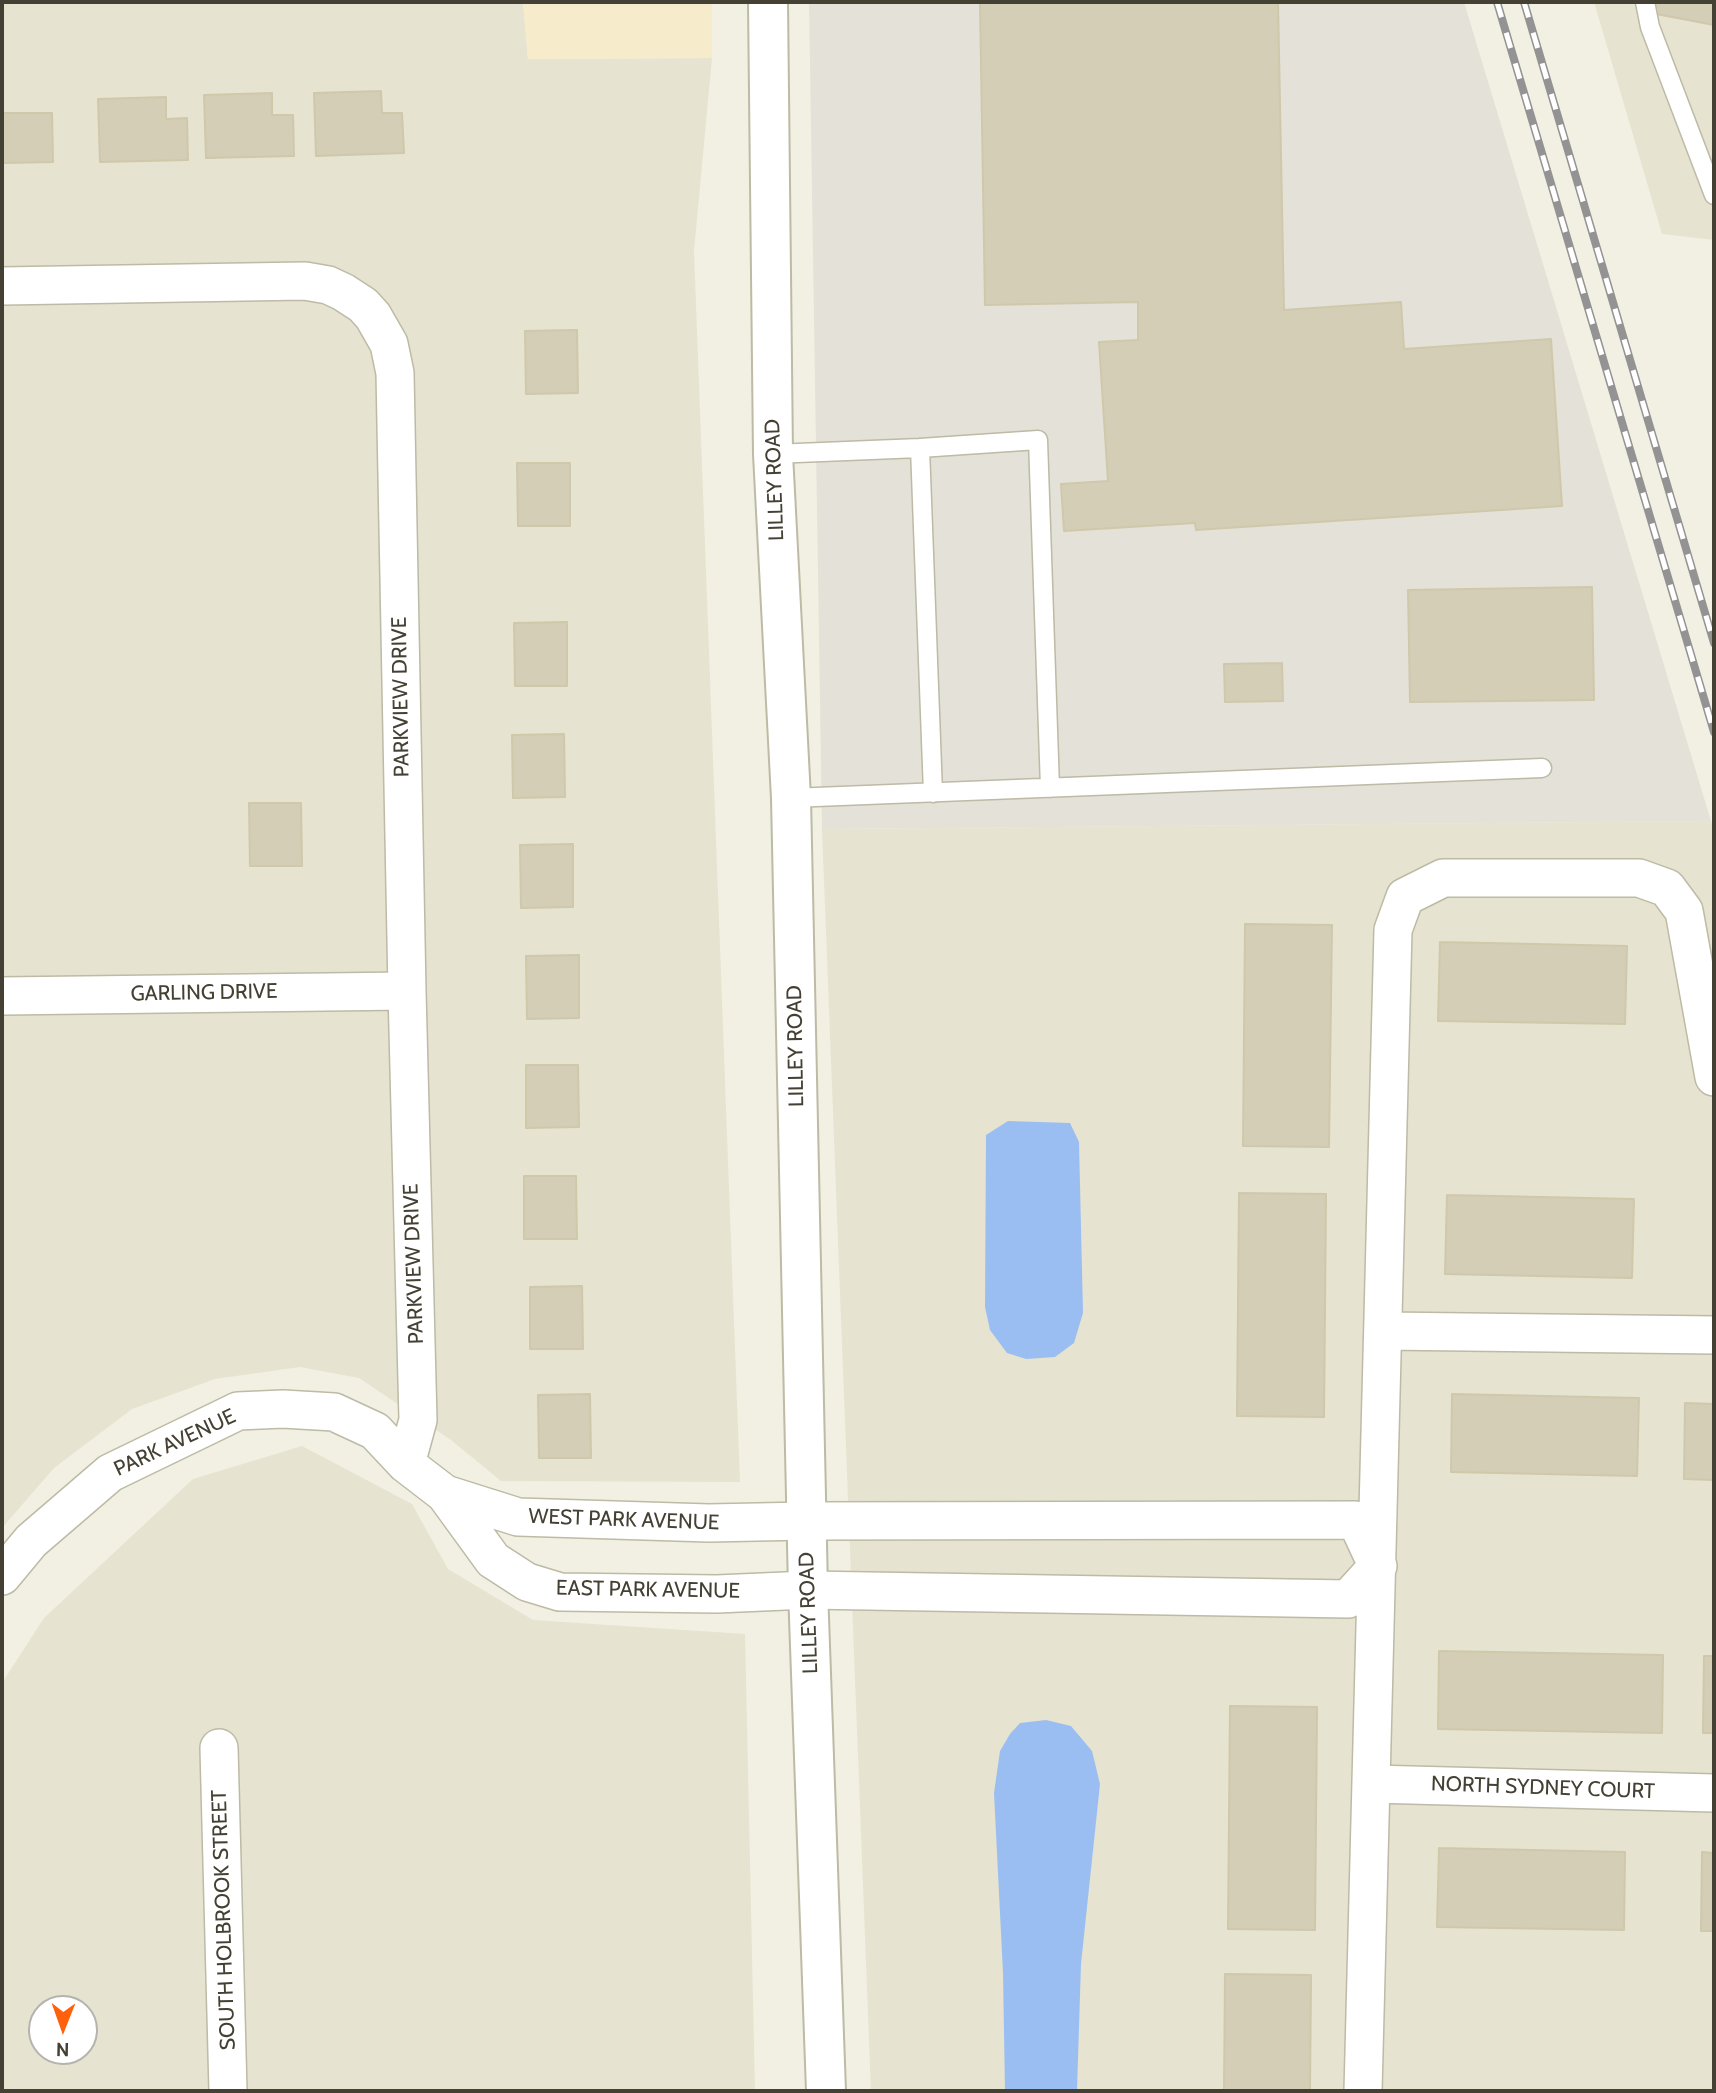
<!DOCTYPE html>
<html>
<head>
<meta charset="utf-8">
<style>
	body { margin:0 }
	#map { position:relative; width:1716px; height:2093px; overflow:hidden; background:#f2f0e2; font-family:Cabin,sans-serif }
	canvas { display:block }
	.frame { position:absolute; inset:0; border:4px solid #444033; pointer-events:none }
	.north { position:absolute; left:28px; top:1995px; width:70px; height:70px; box-sizing:border-box; background:#fff; border:2px solid #b4b3ad; border-radius:50%; rotate:181deg; font-size:19px; font-weight:700; line-height:28px; text-align:center; color:#444033 }
	.north::after { content:''; display:block; margin:auto; width:24px; height:32px; background:#ff600c; clip-path:polygon(50% 0,100% 100%,50% 72%,0 100%) }
</style>
</head>
<body>
<div id="map">
<canvas width="1716" height="2093"></canvas>
<div class="frame"></div>
<div class="north">N</div>
</div>
<script>
const c = document.querySelector('canvas').getContext('2d');
c.lineJoin = 'round';
function fillPath(path, color) { c.fillStyle = color; c.fill(path, 'evenodd'); }
const toPath = rows => new Path2D(rows.map(r => 'M' + r).join(''));
function stroke(path, color, width, dash) { c.strokeStyle = color; c.lineWidth = width; c.lineCap = dash ? 'butt' : 'round'; c.setLineDash(dash || []); c.stroke(path); }
function drawText(font, color, halo, rows, align = 'center') {
  c.font = font + ' Cabin,sans-serif'; c.lineWidth = 6; c.setLineDash([]); c.textBaseline = 'middle'; c.strokeStyle = halo; c.fillStyle = color; for (const [text, x, y, turn = 0] of rows) {
    c.save(); c.translate(x, y); c.rotate((+turn || 0) * Math.PI / 180); c.textAlign = isNaN(turn) ? turn : align; if (halo) c.strokeText(text, 0, 0); c.fillText(text, 0, 0); c.restore();
  }
}
const residential = toPath([
	[2,2,523,2,528,59,712,58,694,251,740,1482,501,1481,451,1440,359,1378,300,1367,215,1379,132,1409,54,1468,2,1528],
	[1594,2,1714,2,1714,240,1662,234],
	[1711,821,1714,832,1714,2091,871,2091,822,829],
	[302,1446,412,1504,448,1569,533,1620,745,1634,755,2091,2,2091,2,1683,44,1618,193,1479],
	[42,2009,84,2009,84,2051,42,2051]
]);
const commercial = toPath([
	[523,2,712,2,712,58,528,59]
]);
const industrial = toPath([
	[809,2,1464,2,1711,821,822,829]
]);
const water = toPath([
	[1008,1121,1070,1123,1079,1142,1083,1313,1074,1343,1055,1357,1026,1359,1007,1353,990,1330,985,1307,986,1135],
	[1046,1720,1071,1726,1092,1751,1100,1784,1081,1964,1077,2091,1005,2091,1003,1973,994,1793,1000,1751,1010,1734,1020,1723]
]);
const building = toPath([
	[980,2,1278,2,1284,310,1401,302,1404,349,1551,339,1562,506,1196,530,1195,523,1064,531,1061,484,1108,481,1099,342,1138,340,1138,302,985,305,980,2],
	[1653,2,1714,2,1714,25,1651,13,1653,2],
	[381,91,382,113,402,113,404,153,316,156,314,93,381,91],
	[272,93,272,115,293,115,294,156,206,158,204,95,272,93],
	[166,97,166,119,187,118,188,160,100,162,98,99,166,97],
	[2,113,52,113,53,162,2,163,2,113],
	[577,330,578,393,526,394,525,331,577,330],
	[517,463,570,463,570,526,518,526,517,463],
	[1592,587,1594,700,1410,702,1408,590,1592,587],
	[567,622,567,686,515,686,514,623,567,622],
	[1282,663,1283,701,1225,702,1224,664,1282,663],
	[564,734,565,797,513,798,512,735,564,734],
	[249,803,301,803,302,866,250,866,249,803],
	[573,844,573,907,521,908,520,845,573,844],
	[1245,924,1332,925,1329,1147,1243,1146,1245,924],
	[1440,942,1627,946,1625,1024,1438,1021,1440,942],
	[579,955,579,1018,527,1019,526,956,579,955],
	[526,1065,578,1065,579,1127,526,1128,526,1065],
	[524,1176,576,1176,577,1239,524,1239,524,1176],
	[1239,1193,1326,1194,1324,1417,1237,1416,1239,1193],
	[1447,1195,1634,1199,1632,1278,1445,1274,1447,1195],
	[582,1286,583,1349,530,1349,530,1287,582,1286],
	[590,1394,591,1458,539,1458,538,1395,590,1394],
	[1452,1394,1639,1398,1637,1476,1451,1472,1452,1394],
	[1685,1403,1714,1404,1714,1480,1684,1479,1685,1403],
	[1439,1651,1663,1655,1662,1733,1438,1729,1439,1651],
	[1704,1656,1714,1656,1714,1733,1703,1733,1704,1656],
	[1230,1706,1317,1707,1315,1930,1228,1929,1230,1706],
	[1439,1848,1625,1852,1624,1930,1437,1927,1439,1848],
	[1702,1852,1714,1853,1714,1931,1701,1931,1702,1852],
	[1225,1974,1311,1975,1310,2091,1224,2091,1225,1974]
]);
const service = toPath([
	[1645,2,1650,27,1714,195],
	[920,448,1038,440,1050,788],
	[773,454,920,448,933,793],
	[791,798,1542,768]
]);
const minor = toPath([
	[2,286,305,281,328,285,343,292,363,305,373,316,389,344,395,373,407,991,418,1420,406,1464],
	[2,996,407,991],
	[1384,1331,1714,1335],
	[445,1494,518,1517,709,1523,806,1521,1356,1520,1376,1563],
	[2,1576,31,1541,110,1473,238,1411,283,1409,334,1412,375,1431,406,1464,445,1494,493,1560,527,1582,560,1592,717,1594,808,1590,1348,1599,1378,1566],
	[219,1748,228,2091],
	[1372,1784,1714,1793],
	[1363,2091,1393,930,1405,897,1443,878,1639,878,1667,888,1684,911,1714,1077]
]);
const tertiary = toPath([
	[768,2,773,454,791,798,808,1590,826,2091]
]);
const rail = toPath([
	[1497,2,1714,732],
	[1524,2,1714,643]
]);
const streetNames = [
	["LILLEY ROAD",775,480,-92],
	["PARKVIEW DRIVE",401,697,-91],
	["GARLING DRIVE",204,993,-1],
	["LILLEY ROAD",796,1046,-91],
	["PARKVIEW DRIVE",414,1264,-92],
	["PARK AVENUE",175,1443,-25],
	["WEST PARK AVENUE",624,1520,2],
	["EAST PARK AVENUE",648,1590,1],
	["LILLEY ROAD",809,1613,-92],
	["NORTH SYDNEY COURT",1543,1788,2],
	["SOUTH HOLBROOK STREET",224,1920,-92]
];
fillPath(residential, '#e6e3d0');
fillPath(commercial, '#f6eccc');
fillPath(industrial, '#e4e1d8');
fillPath(water, '#9bbef2');
fillPath(building, '#d4ceb7');
stroke(building, '#cfc8aa', 2);
stroke(service, '#bdbaa5', 21);
stroke(minor, '#bdbaa5', 40);
stroke(tertiary, '#bdbaa5', 42);
stroke(service, '#fff', 18);
stroke(minor, '#fff', 37);
stroke(tertiary, '#fff', 38);
stroke(rail, '#939393', 8);
stroke(rail, '#fff', 5, [16]);
drawText('21px', '#444033', '#fff', streetNames);
</script>
</body>
</html>
